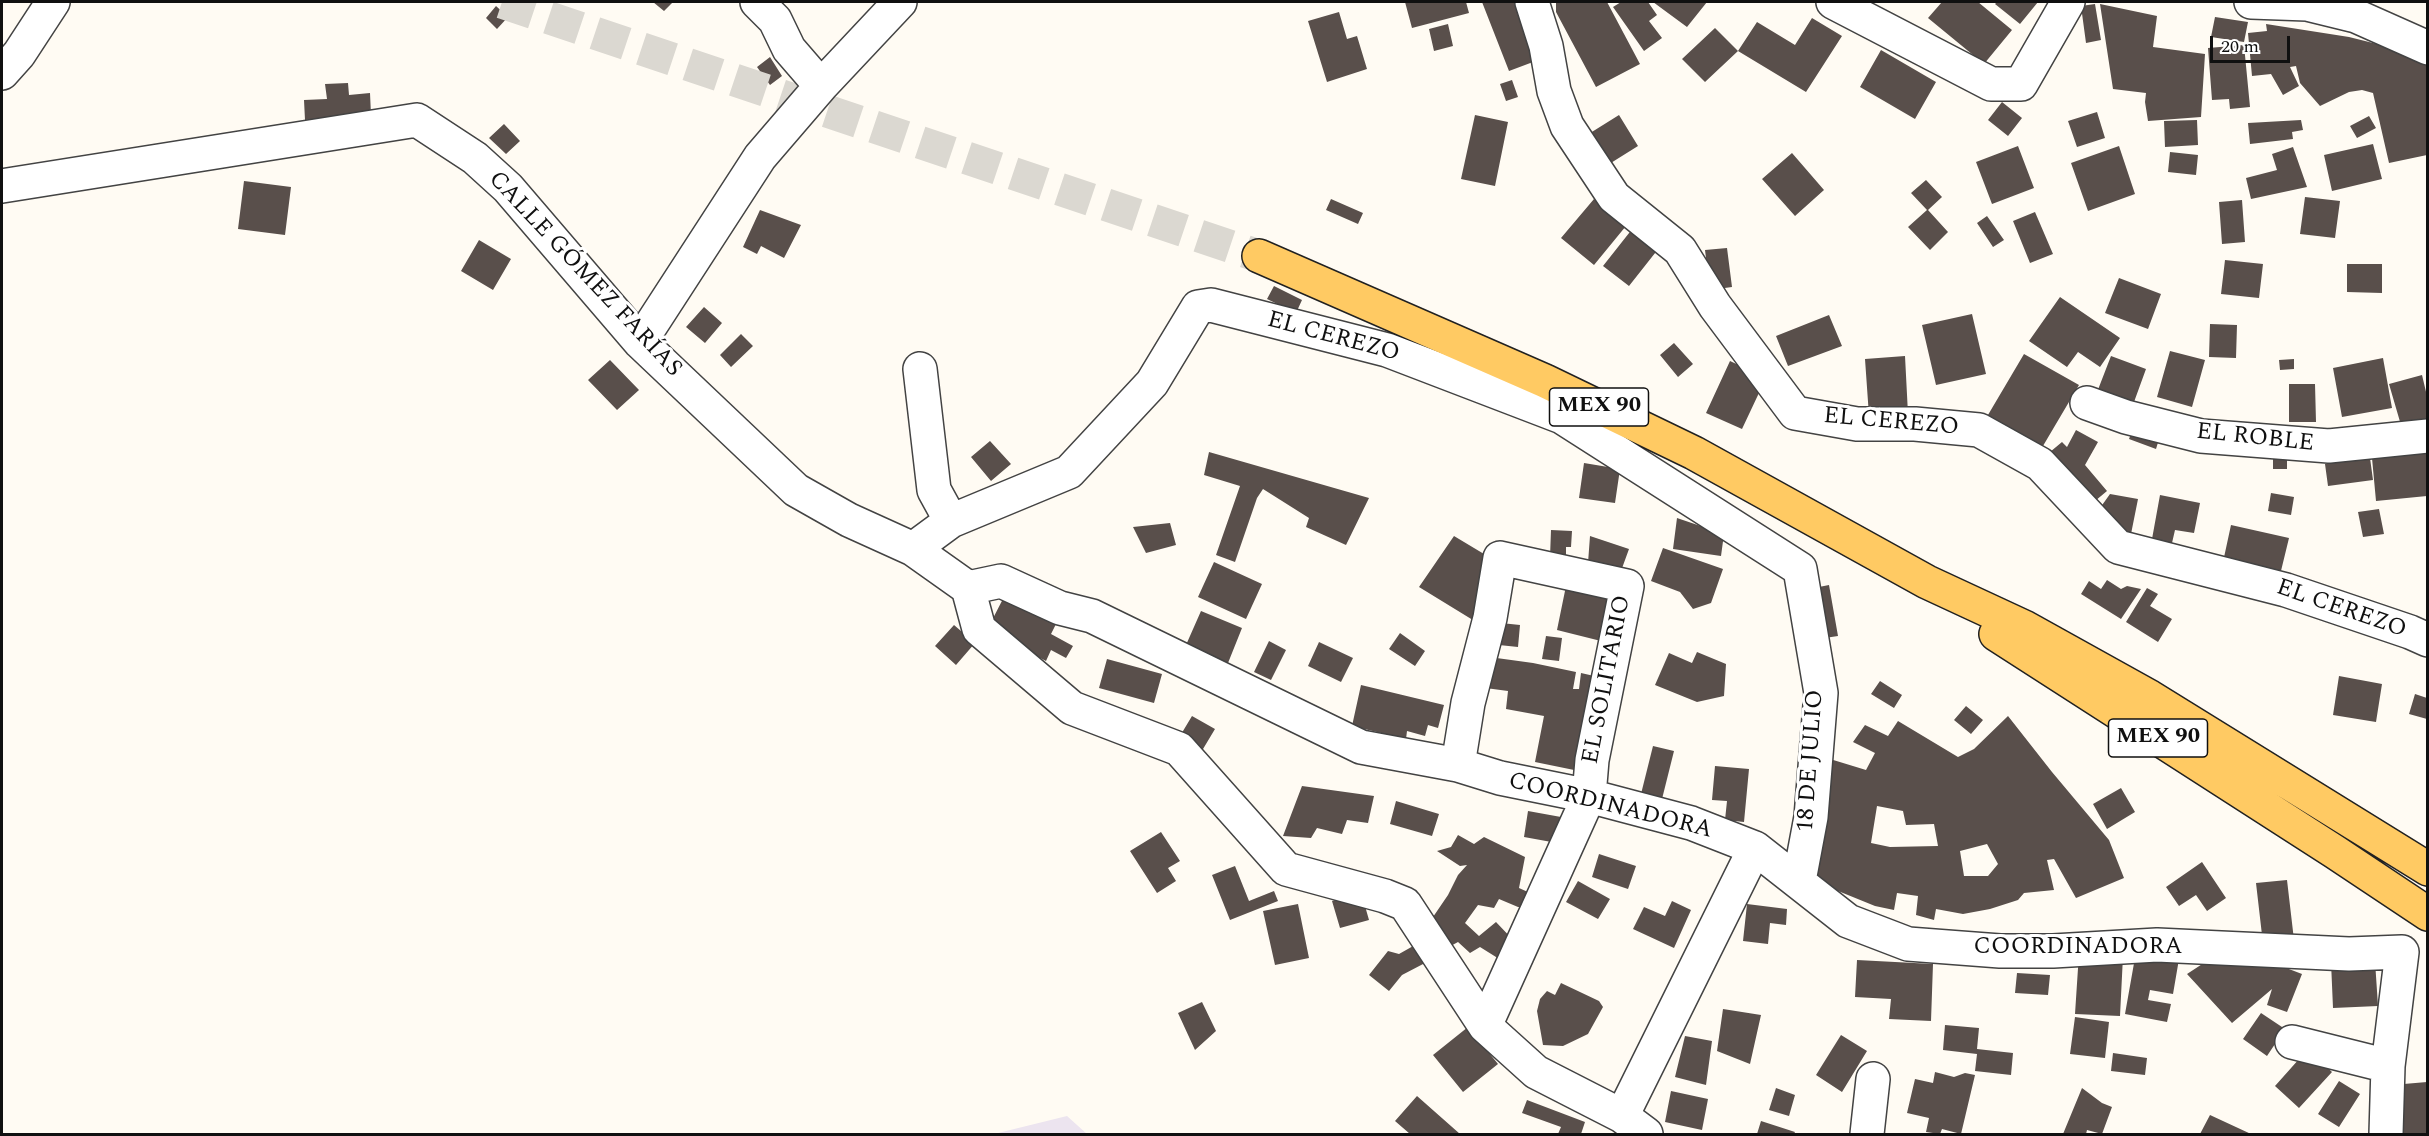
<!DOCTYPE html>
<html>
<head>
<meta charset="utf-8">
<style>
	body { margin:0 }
	#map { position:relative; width:2429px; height:1136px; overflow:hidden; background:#fffbf3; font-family:Spectral,serif }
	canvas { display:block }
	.frame { position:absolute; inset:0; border:3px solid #101010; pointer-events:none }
	.scale { position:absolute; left:2210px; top:36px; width:80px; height:27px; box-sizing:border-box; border:3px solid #101010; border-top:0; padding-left:8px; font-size:18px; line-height:21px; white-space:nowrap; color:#101010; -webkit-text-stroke:4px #fff; paint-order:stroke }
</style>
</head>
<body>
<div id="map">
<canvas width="2429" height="1136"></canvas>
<div class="frame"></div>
<div class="scale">20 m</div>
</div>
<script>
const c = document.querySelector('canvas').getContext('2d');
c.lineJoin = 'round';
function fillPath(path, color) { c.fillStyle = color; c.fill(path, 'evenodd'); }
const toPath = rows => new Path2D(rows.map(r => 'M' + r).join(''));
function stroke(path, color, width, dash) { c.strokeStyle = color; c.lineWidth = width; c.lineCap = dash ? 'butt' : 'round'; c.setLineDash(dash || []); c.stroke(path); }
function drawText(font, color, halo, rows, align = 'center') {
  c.font = font + ' Spectral,serif'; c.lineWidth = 6; c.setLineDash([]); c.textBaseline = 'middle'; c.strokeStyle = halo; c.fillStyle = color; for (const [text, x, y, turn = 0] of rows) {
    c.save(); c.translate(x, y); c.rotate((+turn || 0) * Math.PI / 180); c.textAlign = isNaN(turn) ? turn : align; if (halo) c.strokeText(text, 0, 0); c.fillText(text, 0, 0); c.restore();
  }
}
const industrial = toPath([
	[1067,1116,1087,1134,994,1134]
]);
const building = toPath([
	[653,2,673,2,664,11],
	[1405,2,1466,2,1469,13,1412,28],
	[1482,2,1518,2,1541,59,1509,71],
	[1556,2,1607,2,1640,64,1596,87,1556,12],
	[1621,2,1648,2,1657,15,1649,21,1662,38,1644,51,1613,7],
	[1653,2,1707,2,1687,27],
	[1942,2,1978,2,2012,30,1984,64,1928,18],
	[1997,2,2038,2,2020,24,1995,4],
	[2095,4,2101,40,2086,43,2081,6],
	[2100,4,2157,16,2153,47,2205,54,2201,117,2148,121,2145,102,2146,93,2113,89],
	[496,6,508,17,497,29,486,18],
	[1339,12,1347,39,1357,36,1367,69,1327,82,1308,21],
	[2215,17,2248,22,2244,42,2211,37],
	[1812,18,1842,36,1806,92,1738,51,1757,22,1795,45],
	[1448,24,1453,46,1434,51,1429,29],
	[2266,24,2349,37,2421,55,2427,61,2427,155,2389,163,2373,93,2362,90,2349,92,2320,106,2300,83,2296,66,2290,67,2299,86,2283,95,2271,74,2252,76,2248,33,2267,31],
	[1715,28,1738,51,1705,82,1682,59],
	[2244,45,2250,107,2230,109,2229,99,2212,100,2208,48],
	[1881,50,1936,82,1915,119,1860,87],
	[770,57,782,76,770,85,757,67],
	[1512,80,1518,97,1506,101,1500,84],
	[348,83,349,95,370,93,371,115,305,120,304,100,327,99,325,84],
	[2002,102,2022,118,2008,136,1988,120],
	[2097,112,2105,138,2077,147,2068,121],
	[1475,115,1508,122,1495,186,1461,179],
	[1619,115,1638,146,1606,166,1587,135],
	[2369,116,2376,128,2357,138,2350,126],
	[2197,120,2198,145,2165,147,2164,121],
	[2301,120,2303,130,2292,132,2293,139,2250,144,2248,123],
	[504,124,520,141,506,154,489,138],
	[2373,144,2382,179,2332,191,2324,155],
	[2018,146,2034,188,1992,204,1976,162],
	[2119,146,2135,194,2088,211,2071,163],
	[2293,147,2307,187,2251,199,2246,178,2277,170,2272,154],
	[2170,152,2198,155,2196,175,2168,172],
	[1792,153,1824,190,1795,216,1762,179],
	[1926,180,1942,197,1928,210,1948,232,1930,250,1908,227,1927,210,1911,193],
	[244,181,291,187,285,235,238,229],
	[2305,197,2340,201,2335,238,2300,234],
	[1331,199,1363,213,1358,224,1326,210],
	[1594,199,1626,226,1594,265,1561,238],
	[2242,200,2245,242,2222,244,2219,202],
	[760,210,801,225,784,258,761,246,757,254,743,247],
	[2035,212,2053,254,2030,263,2013,221],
	[1987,216,2004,240,1993,247,1977,223],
	[1633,228,1659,248,1629,286,1603,266],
	[479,240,511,259,493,290,461,271],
	[1727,248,1732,287,1710,290,1705,250],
	[2225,260,2263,264,2259,298,2221,294],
	[2347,264,2382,264,2382,293,2347,292],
	[2119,278,2161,294,2148,329,2105,313],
	[1274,286,1302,300,1296,313,1267,299],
	[2060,297,2120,338,2100,367,2078,352,2067,367,2029,341],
	[704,307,722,323,705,343,686,327],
	[1972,314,1986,374,1936,385,1922,325],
	[1829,315,1842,346,1788,366,1776,336],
	[2210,324,2237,325,2236,358,2209,357],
	[741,334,753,346,731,367,720,355],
	[1674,343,1693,364,1678,377,1660,355],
	[2170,351,2205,360,2192,407,2157,397],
	[2024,354,2079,385,2040,451,1985,420],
	[1905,356,1908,414,1869,416,1865,359],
	[2111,356,2146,369,2130,413,2094,400],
	[2383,358,2392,408,2342,417,2333,368],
	[2294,359,2294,369,2280,370,2279,360],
	[610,360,639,390,617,410,588,380],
	[1730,361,1766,378,1742,429,1706,413],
	[2422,375,2427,396,2427,426,2403,432,2389,384],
	[2289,384,2315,384,2316,422,2289,422],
	[2134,426,2160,436,2156,449,2129,439],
	[2076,430,2098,442,2085,465,2107,491,2089,506,2050,452,2062,442,2067,447],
	[990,441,1011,464,991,481,971,457],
	[1209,452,1369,498,1346,545,1306,527,1309,518,1263,489,1257,498,1235,562,1216,555,1240,486,1204,475],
	[2427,452,2427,496,2376,501,2372,458],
	[2273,454,2287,454,2287,469,2273,469],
	[2370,458,2373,480,2328,486,2325,464],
	[1584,463,1620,469,1615,503,1579,498],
	[2271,493,2294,497,2291,515,2268,511],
	[2110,494,2138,499,2130,539,2095,515],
	[2160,495,2200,503,2194,533,2175,530,2172,543,2152,539],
	[2379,509,2384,534,2363,537,2358,512],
	[1677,518,1724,534,1721,556,1673,549],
	[1170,523,1176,545,1146,553,1133,527],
	[2231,525,2289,538,2280,575,2223,562],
	[1551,530,1572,531,1571,547,1566,547,1566,558,1550,557],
	[1454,536,1489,557,1481,625,1419,587],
	[1590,536,1629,549,1621,571,1588,563],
	[1663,548,1723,569,1711,603,1693,609,1680,592,1651,581],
	[1214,562,1262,584,1246,619,1198,597],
	[2107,580,2121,589,2127,586,2141,589,2121,619,2081,594,2089,581,2101,589],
	[1829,585,1838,636,1818,639,1819,587],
	[1566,586,1615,599,1605,642,1557,630],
	[2147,588,2158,594,2150,606,2172,619,2158,642,2126,622],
	[1006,593,1058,620,1051,634,1073,646,1066,658,1051,650,1046,661,987,630],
	[1201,611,1242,628,1228,663,1186,645],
	[1501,623,1520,625,1518,647,1499,645],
	[954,625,975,643,956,665,935,646],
	[1400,633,1425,651,1415,666,1389,649],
	[1546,636,1562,638,1559,661,1542,659],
	[1269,641,1286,650,1271,680,1254,672],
	[1319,642,1353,658,1341,682,1308,666],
	[1697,652,1726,664,1724,696,1697,702,1655,685,1669,653,1692,663],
	[1482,656,1533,663,1576,672,1573,689,1579,689,1581,673,1603,678,1579,771,1535,762,1544,716,1506,709,1508,691,1478,687],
	[1107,659,1162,674,1154,703,1099,688],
	[2339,676,2382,684,2376,722,2333,715],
	[1880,681,1902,695,1894,708,1871,694],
	[1361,685,1444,705,1438,728,1428,725,1425,736,1407,731,1406,739,1352,726],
	[2415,694,2427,698,2427,719,2409,714],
	[1966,706,1983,720,1971,734,1954,720],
	[1192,716,1215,729,1200,754,1177,741],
	[2008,716,2052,772,2109,840,2124,878,2076,898,2054,859,2047,860,2054,890,2024,893,2018,900,1990,909,1963,914,1936,909,1934,920,1916,915,1918,896,1897,893,1894,910,1875,906,1811,880,1830,759,1866,770,1875,753,1853,742,1865,725,1888,736,1898,721,1958,757,1974,749],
	[1877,806,1903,811,1906,825,1934,824,1938,846,1890,847,1871,843],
	[1987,844,1998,864,1988,876,1964,876,1960,851],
	[1653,746,1674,751,1661,803,1640,798],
	[1715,766,1749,769,1744,822,1725,820,1727,801,1712,800],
	[1302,786,1374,796,1368,823,1347,820,1342,834,1317,828,1311,838,1283,836],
	[2121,788,2135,812,2107,829,2093,804],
	[1396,801,1439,814,1432,836,1390,824],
	[1528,811,1561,817,1557,843,1524,837],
	[1161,832,1180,861,1168,868,1176,881,1157,893,1130,851],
	[1458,835,1474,844,1484,837,1525,857,1519,888,1539,897,1532,907,1518,907,1499,899,1494,908,1478,905,1465,923,1479,936,1496,922,1516,943,1504,962,1480,947,1470,953,1458,942,1447,948,1433,917,1448,895,1458,875,1467,865,1460,866,1437,851,1451,847],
	[1599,854,1636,866,1628,889,1592,877],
	[2202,862,2226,898,2207,911,2196,895,2179,906,2166,887],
	[1235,866,1249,901,1274,891,1278,901,1230,920,1212,875],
	[2287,880,2294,940,2262,935,2256,883],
	[1578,881,1610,899,1598,919,1566,902],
	[1361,892,1369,920,1340,928,1332,901],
	[1672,901,1691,910,1674,948,1633,929,1644,907,1665,916],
	[1298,904,1309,958,1275,965,1263,911],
	[1747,904,1787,909,1786,925,1770,923,1768,944,1743,941],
	[1415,945,1425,963,1402,975,1389,991,1369,975,1388,951,1399,954],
	[2136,952,2179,959,2173,994,2150,990,2148,1000,2171,1004,2167,1022,2125,1014],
	[2079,953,2123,956,2120,1016,2075,1014],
	[2213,957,2281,966,2302,974,2287,1012,2267,1005,2272,989,2232,1023,2187,974],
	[1857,960,1933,964,1931,1021,1889,1019,1891,999,1855,997],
	[2375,961,2378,1006,2333,1008,2331,962],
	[2017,973,2050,975,2048,995,2015,993],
	[1561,983,1599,1001,1603,1007,1588,1034,1563,1046,1543,1045,1537,1011,1540,999,1547,991,1555,995],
	[1202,1002,1216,1031,1195,1050,1178,1013],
	[1723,1009,1761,1015,1750,1064,1717,1051],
	[2261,1013,2285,1029,2267,1056,2243,1039],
	[2075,1017,2109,1022,2105,1058,2070,1054],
	[1945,1025,1979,1028,1977,1049,2013,1053,2011,1075,1975,1071,1977,1054,1943,1050],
	[1468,1027,1498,1064,1463,1092,1433,1055],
	[1841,1035,1867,1051,1842,1092,1816,1075],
	[1685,1036,1712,1041,1706,1085,1675,1077],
	[2308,1049,2332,1072,2299,1108,2275,1086],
	[2113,1053,2147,1058,2145,1075,2111,1071],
	[1935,1072,1954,1077,1965,1073,1975,1075,1961,1134,1942,1129,1940,1134,1926,1132,1929,1118,1907,1113,1915,1079,1933,1083],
	[2339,1081,2360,1094,2339,1127,2318,1114],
	[2427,1082,2427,1134,2395,1134,2392,1085],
	[1776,1088,1795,1095,1789,1116,1769,1110],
	[2082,1088,2102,1103,2112,1107,2102,1134,2087,1130,2086,1134,2063,1134],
	[1671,1091,1708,1099,1702,1130,1665,1122],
	[1417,1096,1460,1134,1410,1134,1395,1121],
	[1527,1100,1585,1122,1581,1134,1558,1134,1561,1127,1522,1113],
	[2210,1115,2251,1134,2200,1134],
	[1761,1121,1795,1132,1794,1134,1757,1134]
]);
const majorTunnel = toPath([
	[502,2,1259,256]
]);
const minor = toPath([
	[1532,2,1546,46,1554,91,1567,126,1614,197,1680,250,1715,306,1795,413,1857,424,1915,424,1979,430,2040,464,2118,547,2286,590,2410,632,2428,640],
	[1833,2,1991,84,2021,84,2068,2],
	[2251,2,2307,4,2356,16,2428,48],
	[2,73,19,54,53,2],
	[821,86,900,2],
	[2,186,417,120,475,158,508,188,640,342,796,490,849,520,913,549,968,588,979,629,1072,708,1179,749,1286,869,1385,896,1405,904,1485,1026,1536,1072,1622,1116,1646,1134],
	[640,342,760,157,821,86,789,49,775,20,757,2],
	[920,369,934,490,951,521],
	[2087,403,2126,417,2201,436,2329,446,2428,436],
	[913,549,951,521,1069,472,1152,383,1198,307,1211,305,1387,350,1562,417,1800,569,1821,693,1811,817,1799,881],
	[968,588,1001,581,1060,608,1092,616,1361,747,1458,765,1500,778,1589,796,1691,823,1755,848,1848,921,1908,944,2000,951,2053,951,2157,945,2349,954,2402,952,2388,1066,2386,1134],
	[1458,765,1468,703,1490,618,1500,558,1627,586,1592,760,1589,796,1485,1026],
	[2292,1042,2388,1066],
	[1622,1116,1755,848],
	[1867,1134,1873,1079]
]);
const major = toPath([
	[1259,256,1545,381,1694,453,1927,582,2024,627,2150,697,2428,869],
	[1996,634,2335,852,2428,914]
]);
const shields = [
	[1599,407,99],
	[2158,738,99]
];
const shieldNames = [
	["MEX 90",1599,407],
	["MEX 90",2158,738]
];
const streetNames = [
	["CALLE GÓMEZ FARÍAS",584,275,47],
	["EL CEREZO",1333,338,15],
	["EL CEREZO",1891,423,5],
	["EL ROBLE",2255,439,6],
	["EL CEREZO",2341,610,19],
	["EL SOLITARIO",1608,680,-79],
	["18 DE JULIO",1812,761,-86],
	["COORDINADORA",1610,807,14],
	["COORDINADORA",2078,948]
];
fillPath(industrial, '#ece4ef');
fillPath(building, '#594f4b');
stroke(majorTunnel, '#dbd8d1', 33, [33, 16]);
stroke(minor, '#434343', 36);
stroke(major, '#212121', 36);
stroke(minor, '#fff', 33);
stroke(major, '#ffca63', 33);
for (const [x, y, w] of shields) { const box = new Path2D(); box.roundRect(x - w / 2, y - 19, w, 38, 4.5); c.fillStyle = '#fff'; c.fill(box); stroke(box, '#101010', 1.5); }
drawText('bold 22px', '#101010', null, shieldNames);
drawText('24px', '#101010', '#fff', streetNames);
</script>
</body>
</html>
